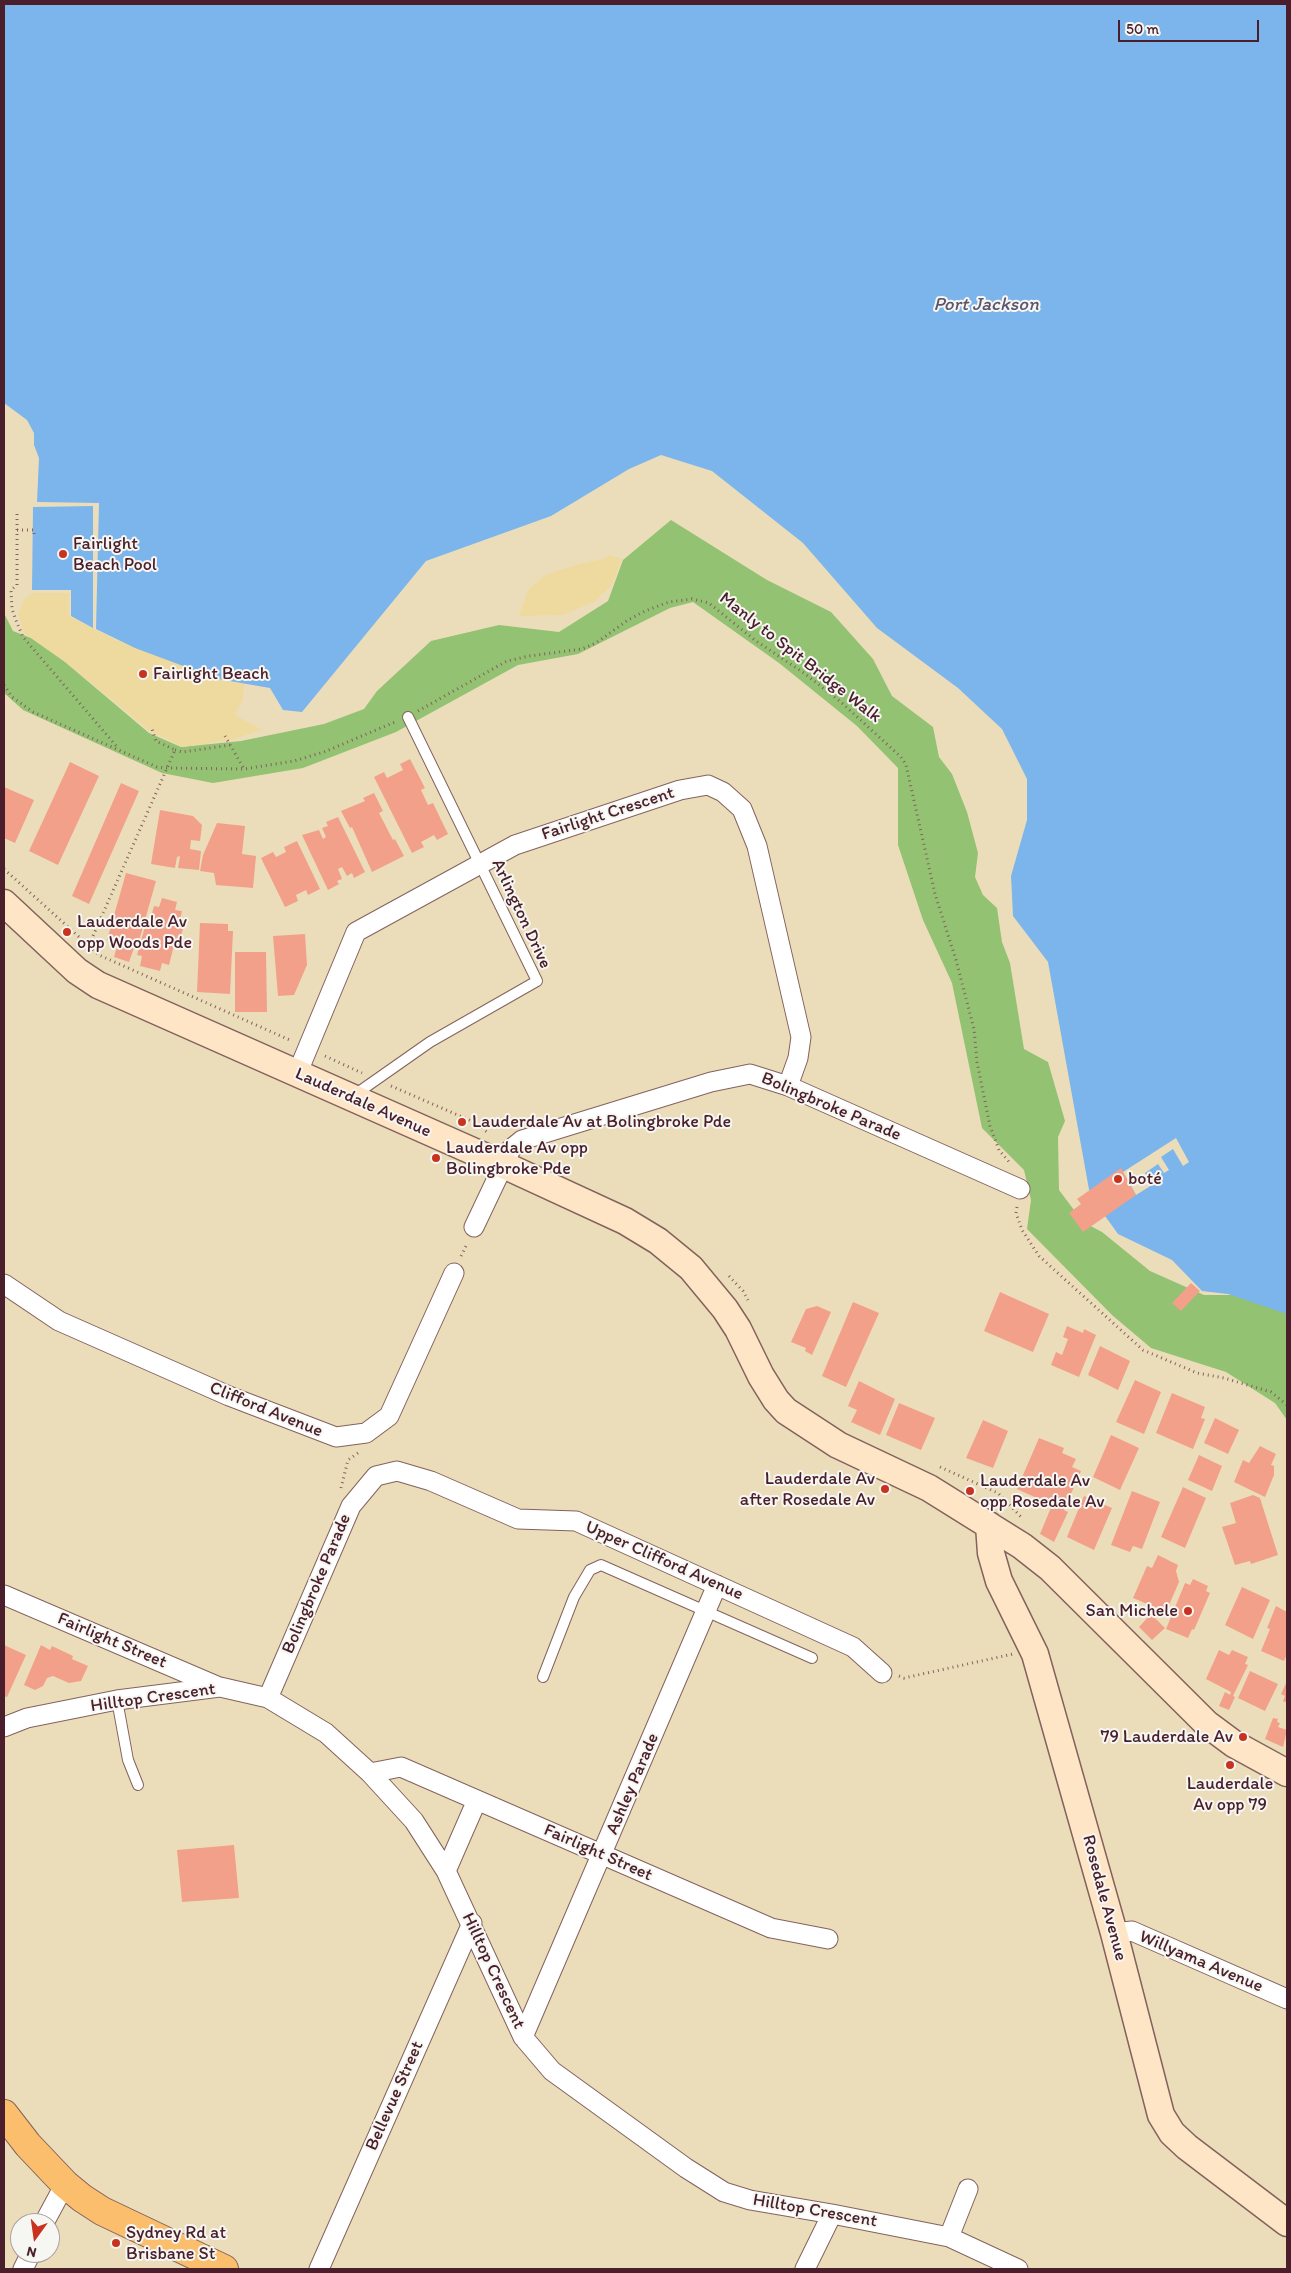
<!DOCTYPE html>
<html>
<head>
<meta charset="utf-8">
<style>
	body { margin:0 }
	#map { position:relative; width:1291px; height:2273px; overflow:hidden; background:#ecddba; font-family:Itim,sans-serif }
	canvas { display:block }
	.frame { position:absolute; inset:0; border:5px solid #4a1f2b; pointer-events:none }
	.north { position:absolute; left:10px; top:2213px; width:50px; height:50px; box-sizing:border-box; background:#f6f6f2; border:1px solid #b1a0a2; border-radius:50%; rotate:194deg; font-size:14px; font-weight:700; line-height:20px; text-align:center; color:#4a1f2b }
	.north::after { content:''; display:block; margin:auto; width:18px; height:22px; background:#c8321e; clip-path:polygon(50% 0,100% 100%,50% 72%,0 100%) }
	.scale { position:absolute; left:1118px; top:20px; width:141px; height:22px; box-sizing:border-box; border:2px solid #4a1f2b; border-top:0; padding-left:6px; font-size:15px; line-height:18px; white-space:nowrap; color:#4a1f2b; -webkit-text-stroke:4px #f6f6f2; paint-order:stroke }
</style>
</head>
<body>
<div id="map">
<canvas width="1291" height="2273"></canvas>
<div class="frame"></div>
<div class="north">N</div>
<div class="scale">50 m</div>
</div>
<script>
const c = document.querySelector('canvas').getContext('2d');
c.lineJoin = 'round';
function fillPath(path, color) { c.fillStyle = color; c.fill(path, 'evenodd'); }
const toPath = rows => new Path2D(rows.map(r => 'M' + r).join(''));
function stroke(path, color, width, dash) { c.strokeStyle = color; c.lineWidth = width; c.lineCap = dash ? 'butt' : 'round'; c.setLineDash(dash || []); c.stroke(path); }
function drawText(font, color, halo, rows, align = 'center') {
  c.font = font + ' Itim,sans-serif'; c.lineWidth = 4; c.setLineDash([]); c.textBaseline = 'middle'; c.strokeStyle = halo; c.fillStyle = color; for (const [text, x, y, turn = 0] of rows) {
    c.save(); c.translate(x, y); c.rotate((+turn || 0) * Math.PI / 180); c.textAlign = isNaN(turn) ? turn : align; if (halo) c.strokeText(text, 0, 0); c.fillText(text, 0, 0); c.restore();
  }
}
const green = toPath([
	[671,520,767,580,831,612,873,659,892,696,933,727,939,757,952,774,967,812,978,853,975,877,983,895,997,908,1002,942,1010,963,1024,1049,1048,1062,1065,1121,1058,1137,1059,1190,1083,1222,1102,1232,1150,1271,1204,1295,1247,1295,1287,1311,1287,1420,1275,1403,1226,1372,1151,1348,1112,1315,1027,1229,1031,1200,1024,1170,982,1128,952,983,923,920,898,845,898,768,857,726,779,663,693,602,670,608,578,654,518,665,396,732,303,768,213,783,162,773,23,710,4,693,4,613,13,631,31,638,65,662,149,733,181,747,241,741,324,724,364,709,377,691,431,641,499,625,559,632,608,601,623,560]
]);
const sand = toPath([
	[609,555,622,559,612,585,594,602,563,615,519,616,528,590,545,575,579,564,603,559],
	[33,593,69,593,69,616,116,640,218,679,244,684,243,700,235,715,262,730,234,739,183,747,150,731,63,660,24,633,18,614,24,599]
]);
const water = toPath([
	[4,4,1287,4,1287,1314,1228,1294,1202,1291,1172,1260,1118,1234,1090,1195,1048,962,1013,916,1011,876,1027,820,1027,779,1002,729,958,688,877,628,803,543,712,471,661,455,629,469,551,516,426,561,302,712,283,710,270,688,218,679,135,648,96,629,99,503,37,502,39,458,34,445,34,433,27,420,4,403],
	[93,506,93,628,71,616,71,590,32,590,33,507]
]);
const pier = toPath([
	[1176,1138,1189,1162,1183,1166,1173,1149,1161,1157,1169,1170,1164,1173,1158,1164,1145,1173,1152,1185,1136,1195,1123,1172]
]);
const building = toPath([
	[410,759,425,788,421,790,428,805,433,803,448,834,437,840,434,835,421,842,424,847,412,853,374,777,384,772,387,778,403,770,400,764],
	[70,762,99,776,58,865,29,851],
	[121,783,139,791,89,904,72,896],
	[4,787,34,800,15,843,4,838],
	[374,793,383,811,379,813,393,840,395,839,404,856,372,872,352,827,350,828,341,811,365,801,363,798],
	[160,810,193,816,202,825,200,841,191,840,190,849,201,851,199,870,178,868,180,856,177,857,175,868,151,864],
	[338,817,365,872,354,878,352,873,347,876,342,867,338,869,342,879,337,881,339,884,328,890,302,835,319,830,323,839,326,837,322,828,328,826,326,822],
	[217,823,245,826,242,854,256,856,253,888,216,885,214,873,200,871,203,855],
	[297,841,320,889,308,895,306,890,296,895,298,901,285,907,261,858,273,852,276,857,286,852,284,847],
	[126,873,156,881,137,948,134,948,129,962,114,957,118,943,107,940],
	[162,898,177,902,175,910,182,911,178,928,183,929,178,946,174,945,169,965,162,963,160,971,140,966,142,956,137,955,146,923,149,924,154,906,159,907],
	[200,923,228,924,228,931,233,931,230,994,197,992],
	[305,934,307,965,294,995,278,996,273,936],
	[235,952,266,952,267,1012,235,1012],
	[1121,1168,1136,1195,1083,1232,1069,1213,1081,1204,1077,1199],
	[1191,1283,1200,1291,1181,1311,1172,1303],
	[1000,1292,1049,1314,1033,1352,984,1331],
	[853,1302,879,1313,846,1387,822,1376],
	[817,1306,831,1312,812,1355,805,1351,806,1348,791,1342,806,1309],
	[1067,1326,1083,1333,1084,1329,1096,1335,1079,1377,1051,1365,1056,1352,1062,1355,1068,1339,1063,1337],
	[1100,1346,1130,1361,1118,1390,1088,1375],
	[1135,1380,1161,1392,1144,1434,1116,1422],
	[859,1381,895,1399,880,1435,851,1422,857,1410,848,1406],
	[1172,1393,1205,1407,1201,1418,1205,1419,1193,1449,1156,1433],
	[899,1403,935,1418,921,1450,886,1435],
	[1215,1418,1239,1430,1228,1454,1204,1443],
	[983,1420,1008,1431,993,1468,966,1458],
	[1111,1435,1139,1448,1120,1490,1093,1477],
	[1039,1438,1064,1448,1062,1453,1076,1459,1072,1467,1081,1471,1064,1510,1068,1512,1054,1542,1040,1534,1052,1505,1017,1489],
	[1260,1446,1276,1454,1271,1465,1274,1466,1274,1475,1265,1497,1234,1482,1243,1460,1249,1463],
	[1199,1455,1222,1466,1212,1491,1188,1480],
	[1183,1487,1206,1498,1185,1548,1161,1537],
	[1132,1491,1160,1502,1142,1549,1133,1546,1130,1552,1111,1545],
	[1253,1495,1260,1498,1278,1555,1251,1564,1250,1561,1235,1565,1222,1527,1236,1523,1230,1503],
	[1084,1496,1112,1508,1094,1550,1067,1537],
	[1158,1555,1178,1565,1176,1571,1179,1582,1166,1612,1133,1598,1147,1566,1152,1568],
	[1193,1579,1208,1586,1206,1591,1210,1593,1194,1630,1192,1629,1188,1638,1166,1629,1185,1583,1190,1585],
	[1242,1587,1270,1600,1253,1639,1225,1625],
	[1276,1606,1287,1612,1287,1654,1284,1661,1261,1651,1270,1629,1267,1628],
	[1151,1614,1165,1628,1152,1640,1139,1627],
	[4,1645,26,1655,7,1697,4,1696],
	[41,1645,50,1650,52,1646,73,1656,72,1659,88,1666,81,1681,69,1683,53,1676,47,1678,43,1686,35,1690,24,1685],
	[1219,1650,1229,1655,1232,1650,1248,1657,1245,1664,1248,1665,1233,1696,1235,1697,1229,1710,1219,1706,1225,1692,1230,1695,1231,1692,1206,1679],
	[1250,1671,1278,1684,1265,1711,1238,1698],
	[1287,1681,1287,1703,1283,1701,1285,1696,1281,1694],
	[1273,1718,1278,1719,1277,1722,1280,1723,1278,1727,1287,1730,1283,1747,1265,1739],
	[234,1845,239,1898,182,1902,177,1850]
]);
const path = toPath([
	[17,514,17,585,11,590,12,609,17,623,23,637,118,748],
	[17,530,34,530,34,538],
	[4,685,12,697,33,712,157,767,167,768,244,769,294,761,324,752,395,722],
	[418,711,507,661,529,656,582,649,596,643,628,620,645,611,669,602,692,599,709,603,756,641,804,673,842,703,901,757,906,765,935,894,956,960,974,1029,977,1062,990,1126,999,1150,1010,1163],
	[225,736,244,769],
	[175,750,183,752,230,745],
	[4,869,99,955,292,1041],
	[89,945,175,750,156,741,152,729],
	[325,1056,362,1073],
	[391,1086,469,1120,480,1126,488,1133],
	[1017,1207,1016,1213,1022,1230,1039,1256,1143,1350,1197,1373,1224,1378,1271,1392,1287,1405],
	[461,1256,467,1244],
	[729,1276,743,1291,748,1300],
	[940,1467,998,1493,1023,1519],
	[341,1488,348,1460,358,1453],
	[899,1676,904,1678,1013,1654]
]);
const lane = toPath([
	[353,1096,430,1042,537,981,408,717],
	[543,1677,574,1597,590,1570,601,1565,812,1658],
	[117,1700,128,1760,138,1785]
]);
const street = toPath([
	[297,1074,356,932,515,845,680,790,708,785,723,792,742,809,757,846,801,1037,798,1058,788,1086],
	[474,1227,511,1149,522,1140,711,1082,750,1074,788,1086,1020,1189],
	[4,1284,59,1321,229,1396,336,1437,366,1433,389,1416,454,1273],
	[4,1595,219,1687],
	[268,1698,351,1506,376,1476,397,1471,431,1481,518,1519,576,1521,853,1647,882,1673],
	[4,1727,27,1718,117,1700,220,1687,268,1698,326,1733,370,1773,414,1821,446,1871,523,2037,552,2071,686,2168,724,2192,750,2200,832,2214,949,2237,1018,2269],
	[370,1773,401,1767,771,1928,828,1939],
	[446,1871,477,1800],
	[1114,1933,1132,1931,1287,1999],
	[523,2037,717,1585],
	[44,2223,65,2184],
	[949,2237,968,2189],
	[23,2269,31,2253],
	[319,2269,472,1923],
	[805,2269,832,2214]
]);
const secondary = toPath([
	[4,903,77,971,98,985,495,1161,625,1221,658,1241,691,1268,725,1309,738,1329,761,1376,776,1400,786,1411,838,1445,929,1488,1022,1546,1050,1568,1207,1724,1234,1744,1287,1773],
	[989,1525,991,1553,999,1581,1035,1654,1114,1933,1161,2115,1172,2133,1187,2147,1287,2223]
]);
const primary = toPath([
	[4,2114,28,2145,65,2184,82,2198,102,2211,224,2269]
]);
const markers = [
	[63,554,5,"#c8321e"],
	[143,674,5,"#c8321e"],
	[67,932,5,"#c8321e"],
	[462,1122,5,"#c8321e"],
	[436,1158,5,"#c8321e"],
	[1118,1179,5,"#c8321e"],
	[885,1489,5,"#c8321e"],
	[970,1491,5,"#c8321e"],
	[1188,1611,5,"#c8321e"],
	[1243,1737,5,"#c8321e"],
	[1230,1765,5,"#c8321e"],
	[116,2243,5,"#c8321e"]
];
const poiNames = [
	["Fairlight",73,544],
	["Beach Pool",73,565],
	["Fairlight Beach",153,674],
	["Lauderdale Av",77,922],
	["opp Woods Pde",77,943],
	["Lauderdale Av at Bolingbroke Pde",472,1122],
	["Lauderdale Av opp",446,1148],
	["Bolingbroke Pde",446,1169],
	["boté",1128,1179],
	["Lauderdale Av",875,1479,"right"],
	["after Rosedale Av",875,1500,"right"],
	["Lauderdale Av",980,1481],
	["opp Rosedale Av",980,1502],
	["San Michele",1178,1611,"right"],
	["79 Lauderdale Av",1233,1737,"right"],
	["Lauderdale",1230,1784,"center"],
	["Av opp 79",1230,1805,"center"],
	["Sydney Rd at",126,2233],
	["Brisbane St",126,2254]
];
const streetNames = [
	["Manly to Spit Bridge Walk",800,658,38],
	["Fairlight Crescent",608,814,-18],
	["Arlington Drive",521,914,65],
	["Lauderdale Avenue",363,1103,24],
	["Bolingbroke Parade",831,1107,23],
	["Clifford Avenue",266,1410,22],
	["Upper Clifford Avenue",664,1561,24],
	["Bolingbroke Parade",317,1584,-67],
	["Fairlight Street",112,1641,23],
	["Hilltop Crescent",153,1698,-8],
	["Ashley Parade",633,1784,-67],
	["Fairlight Street",598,1853,24],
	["Rosedale Avenue",1104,1898,75],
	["Willyama Avenue",1201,1962,23],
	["Hilltop Crescent",493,1971,65],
	["Bellevue Street",395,2096,-66],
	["Hilltop Crescent",815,2211,10]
];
const waterNames = [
	["Port Jackson",986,305]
];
fillPath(green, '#92c272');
fillPath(sand, '#eeda9e');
fillPath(water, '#7bb5eb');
fillPath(pier, '#ecddba');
fillPath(building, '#f2a08a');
stroke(lane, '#83625d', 12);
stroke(street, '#83625d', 21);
stroke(secondary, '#83625d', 29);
stroke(primary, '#83625d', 30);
stroke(path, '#83625d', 3, [1, 4]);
stroke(lane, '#fff', 10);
stroke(street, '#fff', 19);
stroke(secondary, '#fde5c5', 26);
stroke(primary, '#fabe6d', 28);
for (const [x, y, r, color] of markers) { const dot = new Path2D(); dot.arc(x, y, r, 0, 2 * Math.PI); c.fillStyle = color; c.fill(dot); stroke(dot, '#f6f6f2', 2); }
drawText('18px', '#4a1f2b', '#f6f6f2', poiNames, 'left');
drawText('18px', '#4a1f2b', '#f6f6f2', streetNames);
drawText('italic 19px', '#5b546e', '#f6f6f2', waterNames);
</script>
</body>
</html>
